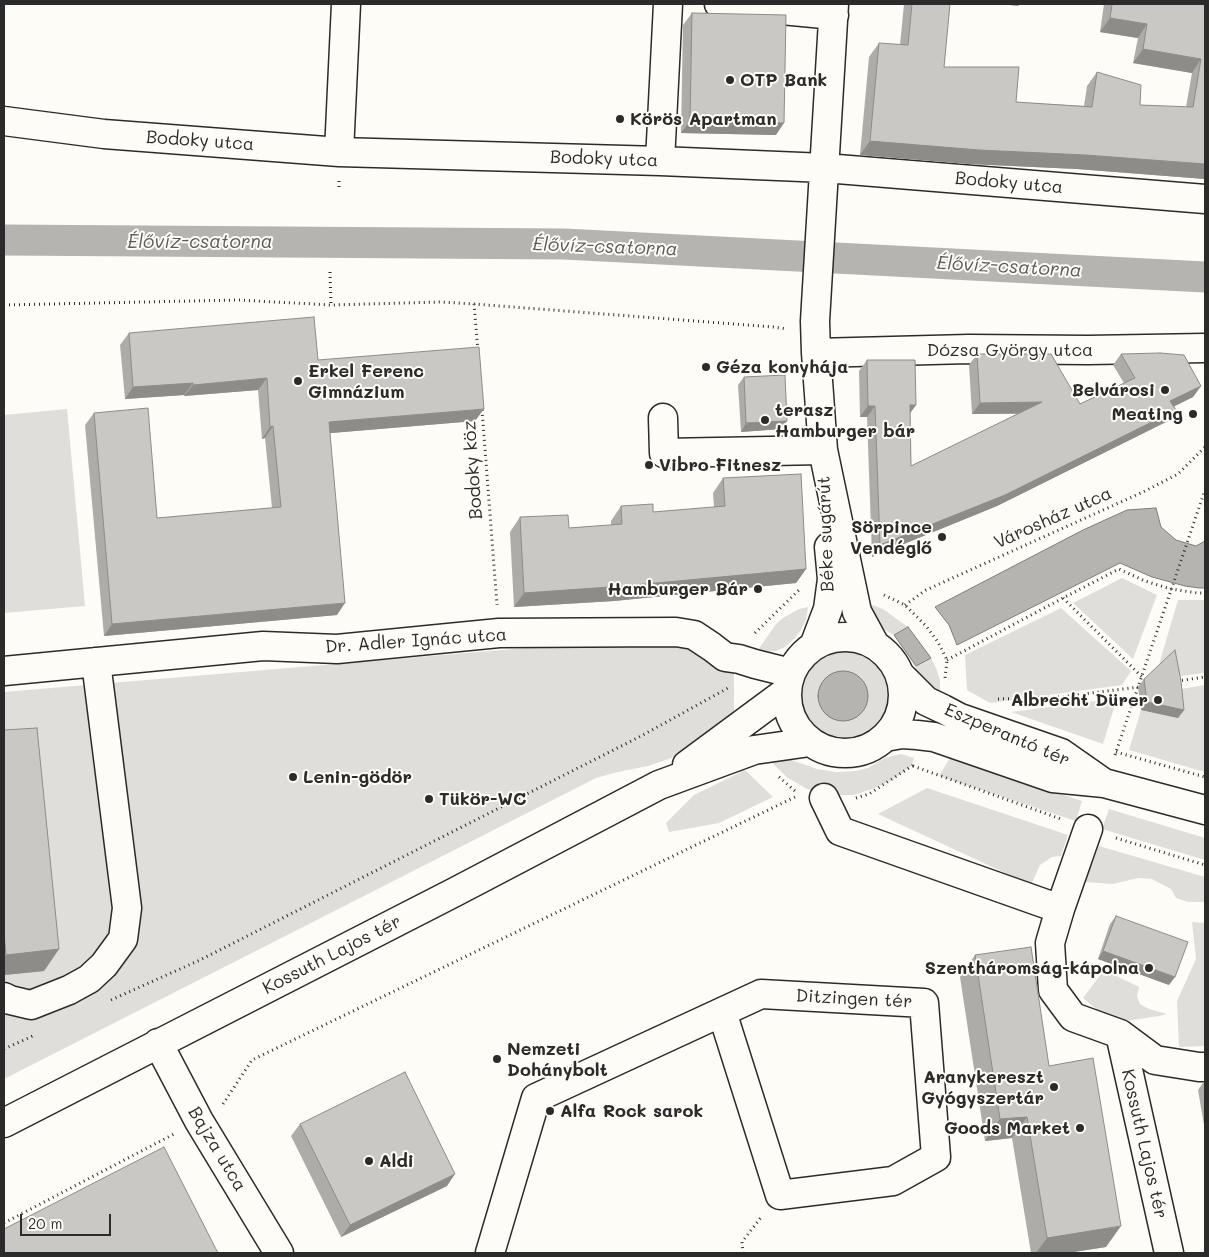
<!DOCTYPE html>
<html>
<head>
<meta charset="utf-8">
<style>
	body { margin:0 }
	#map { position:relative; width:1209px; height:1257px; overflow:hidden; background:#fdfcf7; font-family:Mali,sans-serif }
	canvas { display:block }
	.frame { position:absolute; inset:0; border:5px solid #2b2b2b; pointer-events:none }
	.scale { position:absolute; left:20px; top:1214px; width:91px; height:22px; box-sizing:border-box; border:2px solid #2b2b2b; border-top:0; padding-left:6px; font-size:15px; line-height:18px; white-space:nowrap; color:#2b2b2b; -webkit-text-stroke:4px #fdfcf7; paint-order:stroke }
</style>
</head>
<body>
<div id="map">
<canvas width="1209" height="1257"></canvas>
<div class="frame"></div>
<div class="scale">20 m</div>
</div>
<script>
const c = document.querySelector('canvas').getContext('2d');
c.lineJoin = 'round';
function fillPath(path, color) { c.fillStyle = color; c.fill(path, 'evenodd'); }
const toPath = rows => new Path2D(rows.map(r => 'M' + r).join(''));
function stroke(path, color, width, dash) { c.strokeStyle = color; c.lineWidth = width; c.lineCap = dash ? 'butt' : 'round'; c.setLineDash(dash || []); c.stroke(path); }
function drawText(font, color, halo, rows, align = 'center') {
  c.font = font + ' Mali,sans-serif'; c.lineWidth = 4; c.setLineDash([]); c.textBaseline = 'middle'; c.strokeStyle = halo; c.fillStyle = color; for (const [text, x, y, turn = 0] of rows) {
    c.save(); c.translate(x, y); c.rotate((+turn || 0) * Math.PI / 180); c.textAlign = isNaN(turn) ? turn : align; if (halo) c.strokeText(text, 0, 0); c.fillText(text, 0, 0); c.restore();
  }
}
const green = toPath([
	[67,409,85,606,4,613,4,415],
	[1122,578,1157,595,1133,659,1073,603],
	[1178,600,1205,600,1205,673,1173,677,1158,668],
	[867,603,883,609,908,627,894,635,885,630,877,623],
	[808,607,806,620,801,630,795,638,785,647,776,651,763,652,758,650,776,624,783,618,799,609],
	[1061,608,1131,671,1122,685,990,703,967,690,965,655],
	[668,636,734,665,734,716,672,758,648,766,618,772,596,778,4,1079,4,692],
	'800 696a44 44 0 1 1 88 0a44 44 0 1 1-88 0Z',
	[931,658,936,668,940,680,940,691,938,699,913,673,916,666],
	[1205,685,1205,772,1129,750,1141,710,1178,718,1175,690],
	[1117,698,1103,744,1011,712,1095,701],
	[901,754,914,758,911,766,894,779,875,788,854,795,830,795,807,789,788,778,772,763,783,759,791,760,817,769,836,772,856,771,868,768,885,758],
	[950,758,1082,801,1076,821,939,776],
	[745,770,773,797,719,823,669,832,666,823,694,795],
	[927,788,1068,835,1061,856,1052,857,1040,865,1031,885,878,814],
	[1109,809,1205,838,1205,860,1102,829],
	[1099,846,1205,877,1205,902,1188,902,1176,898,1171,889,1152,879,1138,878,1113,884,1085,882],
	[1192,922,1205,923,1205,1046,1179,1047,1177,1001,1196,959],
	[1104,970,1139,987,1137,996,1140,1004,1149,1009,1167,1014,1159,1016,1127,1021,1102,1014,1083,998]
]);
const water = toPath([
	[1156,508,1161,527,1176,540,1196,546,1205,541,1205,588,1199,588,1185,586,1152,577,1120,563,957,645,949,625,935,607,1083,530,1127,510,1156,508],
	[908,627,931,658,916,666,894,635,908,627],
	'818 696a25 25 0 1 1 50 0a25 25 0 1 1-50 0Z'
]);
const canal = toPath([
	[4,240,564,244,1205,277]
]);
const path = toPath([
	[339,181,339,190],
	[330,272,331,305],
	[474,304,478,351],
	[4,305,238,300,331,305,441,302,474,304,773,327,787,329],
	[482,410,497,605],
	[884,595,905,605,926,626,938,642,947,660,945,678],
	[1063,598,1142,677],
	[905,605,926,590,1143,492,1178,474,1205,447],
	[755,633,800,589],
	[947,660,1063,598,1119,569,1145,581,1171,589,1197,593,1205,593],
	[1177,681,1205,677],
	[998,699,1060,697,1139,687],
	[1116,752,1205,777],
	[1115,755,1205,490],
	[913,766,1061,819],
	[779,777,795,791],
	[856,798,869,794,915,764],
	[1116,838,1205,865],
	[111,1000,200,960,643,735,728,688],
	[4,1049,35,1035],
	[223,1104,252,1060,795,797],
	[4,1223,174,1134],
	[743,1253,742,1242,762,1216]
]);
const minor = toPath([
	[719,4,834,15],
	[834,4,815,321,816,353,823,450,857,612,875,645],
	[4,121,104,134,339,152,660,161,825,168,1205,199],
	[339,152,346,4],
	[660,161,668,4],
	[816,353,969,349,1088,350,1205,348],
	[663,418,664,453,823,450],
	'787 695a58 58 0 1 1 116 0a58 58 0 1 1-116 0Z',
	[814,646,828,609,832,579,829,547],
	[4,671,263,646,337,649,499,633,676,632,694,635,712,647,725,657,739,659,755,664,791,673],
	[900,675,926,701,943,709,960,718,1061,753,1101,781],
	[885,737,902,734,917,735,934,737,1053,778,1104,783,1205,810],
	[687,765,787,691],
	[824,798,840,831,1060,909],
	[1088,829,1060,909,1050,943,1053,990,1073,1017,1120,1034,1155,1060,1199,1067,1205,1067],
	[761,994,924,1003,936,1157,893,1181,780,1195,722,1012,761,994],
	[4,997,10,1000,31,1005,69,990,89,979,104,965,123,939,127,908,96,662],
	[1120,1034,1169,1253],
	[158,1043,199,1121,279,1253],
	[4,1123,455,892,659,785,754,750,810,742],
	[490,1253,536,1098,722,1012]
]);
const wall = toPath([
	[904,4,950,4,944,67,1016,102,1084,106,1087,86,1097,72,1140,105,1186,107,1192,73,1133,63,1138,38,1100,32,1104,4,1205,4,1205,179,1077,169,969,164,860,155,869,57,879,43,900,45],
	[692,13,776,135,681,133,683,25],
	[129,333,318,360,475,421,330,433,337,615,104,636,85,425,94,413,157,518,272,508,265,438,262,439,258,390,184,396,184,395,125,399,120,345],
	[977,354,1080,404,1124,383,1113,365,1121,354,1201,386,1193,397,1174,406,1176,410,1168,421,997,506,872,557,867,417,860,417,859,371,867,360,916,405,910,413,911,466,1018,414,972,414,969,365],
	[744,377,781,429,741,432,738,385],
	[723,478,806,569,796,583,614,601,514,607,510,532,520,517,569,528,611,525,611,521,621,506,653,512,714,507,713,493],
	[1144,679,1184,710,1178,718,1141,710,1138,687],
	[4,730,59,949,44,971,4,975],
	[1116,916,1169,985,1098,959,1110,924],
	[975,955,1049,1066,1106,1247,1067,1253,1031,1253,1012,1138,985,1141,960,977],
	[1205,1080,1205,1131,1198,1090],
	[300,1124,447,1186,341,1237,291,1136]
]);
const shadedWall = toPath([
	[1000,4,1020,4,1018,6],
	[1110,18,1147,24,1138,38,1100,32],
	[1143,49,1201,59,1192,73,1133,63],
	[690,121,784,123,776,135,681,133],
	[870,141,1086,155,1205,164,1205,179,1077,169,969,164,860,155],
	[267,378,258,390,184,396,193,385],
	[193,383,184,395,125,399,133,387],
	[1201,386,1193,397,1163,412,1170,401],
	[1042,402,1034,413,972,414,980,403],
	[910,405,916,405,908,416],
	[868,406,875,406,867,417,860,417],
	[484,409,475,421,320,434,329,422],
	[1176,410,1168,421,997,506,872,557,880,545],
	[787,421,781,429,741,432,746,423],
	[273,426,265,438,262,439,270,427],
	[806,569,796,583,614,601,514,607,524,593],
	[345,603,337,615,104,636,112,624],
	[1147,702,1184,710,1178,718,1141,710],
	[59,949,44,971,4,975,4,958,6,955],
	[1103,951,1175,977,1169,985,1098,959],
	[1027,1117,1012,1138,985,1141,1000,1119],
	[455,1174,447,1186,341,1237,350,1225],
	[1121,1226,1106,1247,1067,1253,1036,1253,1047,1238]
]);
const building = toPath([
	[912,4,950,4,944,67,1019,67,1016,102,1092,107,1097,72,1141,85,1140,105,1193,107,1201,59,1143,49,1147,24,1110,18,1112,4,1205,4,1205,164,1086,155,979,150,870,141,879,43,908,45,912,4],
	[692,13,786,15,784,123,690,121,692,13],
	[314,317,318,360,479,347,484,409,329,422,345,603,112,624,94,413,148,408,157,518,281,507,273,426,270,427,267,378,193,385,193,383,133,387,129,333,314,317],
	[1160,353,1184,355,1201,386,1170,401,1176,410,1005,495,880,545,875,406,868,406,867,360,915,360,916,405,910,405,911,466,1042,402,980,403,977,354,1051,354,1080,404,1135,378,1121,354,1160,353],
	[785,375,787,421,746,423,744,377,785,375],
	[801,474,806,569,624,586,524,593,520,517,568,515,569,528,622,524,621,506,653,504,653,512,725,506,723,478,801,474],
	[1175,650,1181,681,1184,710,1147,702,1144,679,1175,650],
	[37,728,59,949,6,955,4,934,4,730,37,728],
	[1116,916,1188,942,1175,977,1103,951,1116,916],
	[1031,947,1049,1066,1093,1058,1121,1226,1047,1238,1027,1117,1000,1119,975,955,1031,947],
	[405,1072,455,1174,350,1225,300,1124,405,1072],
	[164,1147,218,1253,4,1253,4,1229,164,1147]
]);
const markers = [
	[730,80,5,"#2b2b2b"],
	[620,119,5,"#2b2b2b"],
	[706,367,5,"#2b2b2b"],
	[298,381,5,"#2b2b2b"],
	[1165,390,5,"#2b2b2b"],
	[1193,414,5,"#2b2b2b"],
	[765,420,5,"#2b2b2b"],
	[649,465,5,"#2b2b2b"],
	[942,537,5,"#2b2b2b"],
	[758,589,5,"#2b2b2b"],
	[1158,700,5,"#2b2b2b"],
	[293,777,5,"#2b2b2b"],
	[429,799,5,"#2b2b2b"],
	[1149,968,5,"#2b2b2b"],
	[497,1059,5,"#2b2b2b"],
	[1054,1087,5,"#2b2b2b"],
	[550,1111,5,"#2b2b2b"],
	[1080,1128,5,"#2b2b2b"],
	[369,1161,5,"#2b2b2b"]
];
const poiNames = [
	["OTP Bank",740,80],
	["Körös Apartman",630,119],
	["Géza konyhája",716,367],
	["Erkel Ferenc",308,371],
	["Gimnázium",308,392],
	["Belvárosi",1155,390,"right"],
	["terasz",775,410],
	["Hamburger bár",775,431],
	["Meating",1183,414,"right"],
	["Vibro Fitnesz",659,465],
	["Sörpince",932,527,"right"],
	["Vendéglő",932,548,"right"],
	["Hamburger Bár",748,589,"right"],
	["Albrecht Dürer",1148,700,"right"],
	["Lenin-gödör",303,777],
	["Tükör-WC",439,799],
	["Szentháromság-kápolna",1139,968,"right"],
	["Nemzeti",507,1049],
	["Dohánybolt",507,1070],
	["Aranykereszt",1044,1077,"right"],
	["Gyógyszertár",1044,1098,"right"],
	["Alfa Rock sarok",560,1111],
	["Goods Market",1070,1128,"right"],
	["Aldi",379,1161]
];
const streetNames = [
	["Bodoky utca",200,141,4],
	["Bodoky utca",604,159,2],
	["Bodoky utca",1009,183,5],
	["Dózsa György utca",1010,350],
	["Bodoky köz",473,470,-94],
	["Városház utca",1053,518,-24],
	["Béke sugárút",826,534,-92],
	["Dr. Adler Ignác utca",416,641,-4],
	["Eszperantó tér",1007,735,23],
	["Kossuth Lajos tér",332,955,-27],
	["Ditzingen tér",854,999,3],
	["Kossuth Lajos tér",1144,1144,77],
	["Bajza utca",217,1149,59]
];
const waterNames = [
	["Élővíz-csatorna",200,242],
	["Élővíz-csatorna",605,247,2],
	["Élővíz-csatorna",1009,267,3]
];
fillPath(green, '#dfdeda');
fillPath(water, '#b5b4b1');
stroke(water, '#7e7d7b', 1);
stroke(canal, '#b5b4b1', 31);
stroke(minor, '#2b2b2b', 31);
stroke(path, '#2b2b2b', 3, [1, 4]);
stroke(minor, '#fdfcf7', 28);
fillPath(wall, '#adaca9');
fillPath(shadedWall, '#8d8c89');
fillPath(building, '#c9c8c4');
stroke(building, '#8d8c89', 1);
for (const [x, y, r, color] of markers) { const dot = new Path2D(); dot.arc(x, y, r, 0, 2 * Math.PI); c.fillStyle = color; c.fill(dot); stroke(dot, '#fdfcf7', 2); }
drawText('bold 18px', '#2b2b2b', '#fdfcf7', poiNames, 'left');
drawText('18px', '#2b2b2b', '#fdfcf7', streetNames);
drawText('italic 19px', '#5b5b5a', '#fdfcf7', waterNames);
</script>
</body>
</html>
